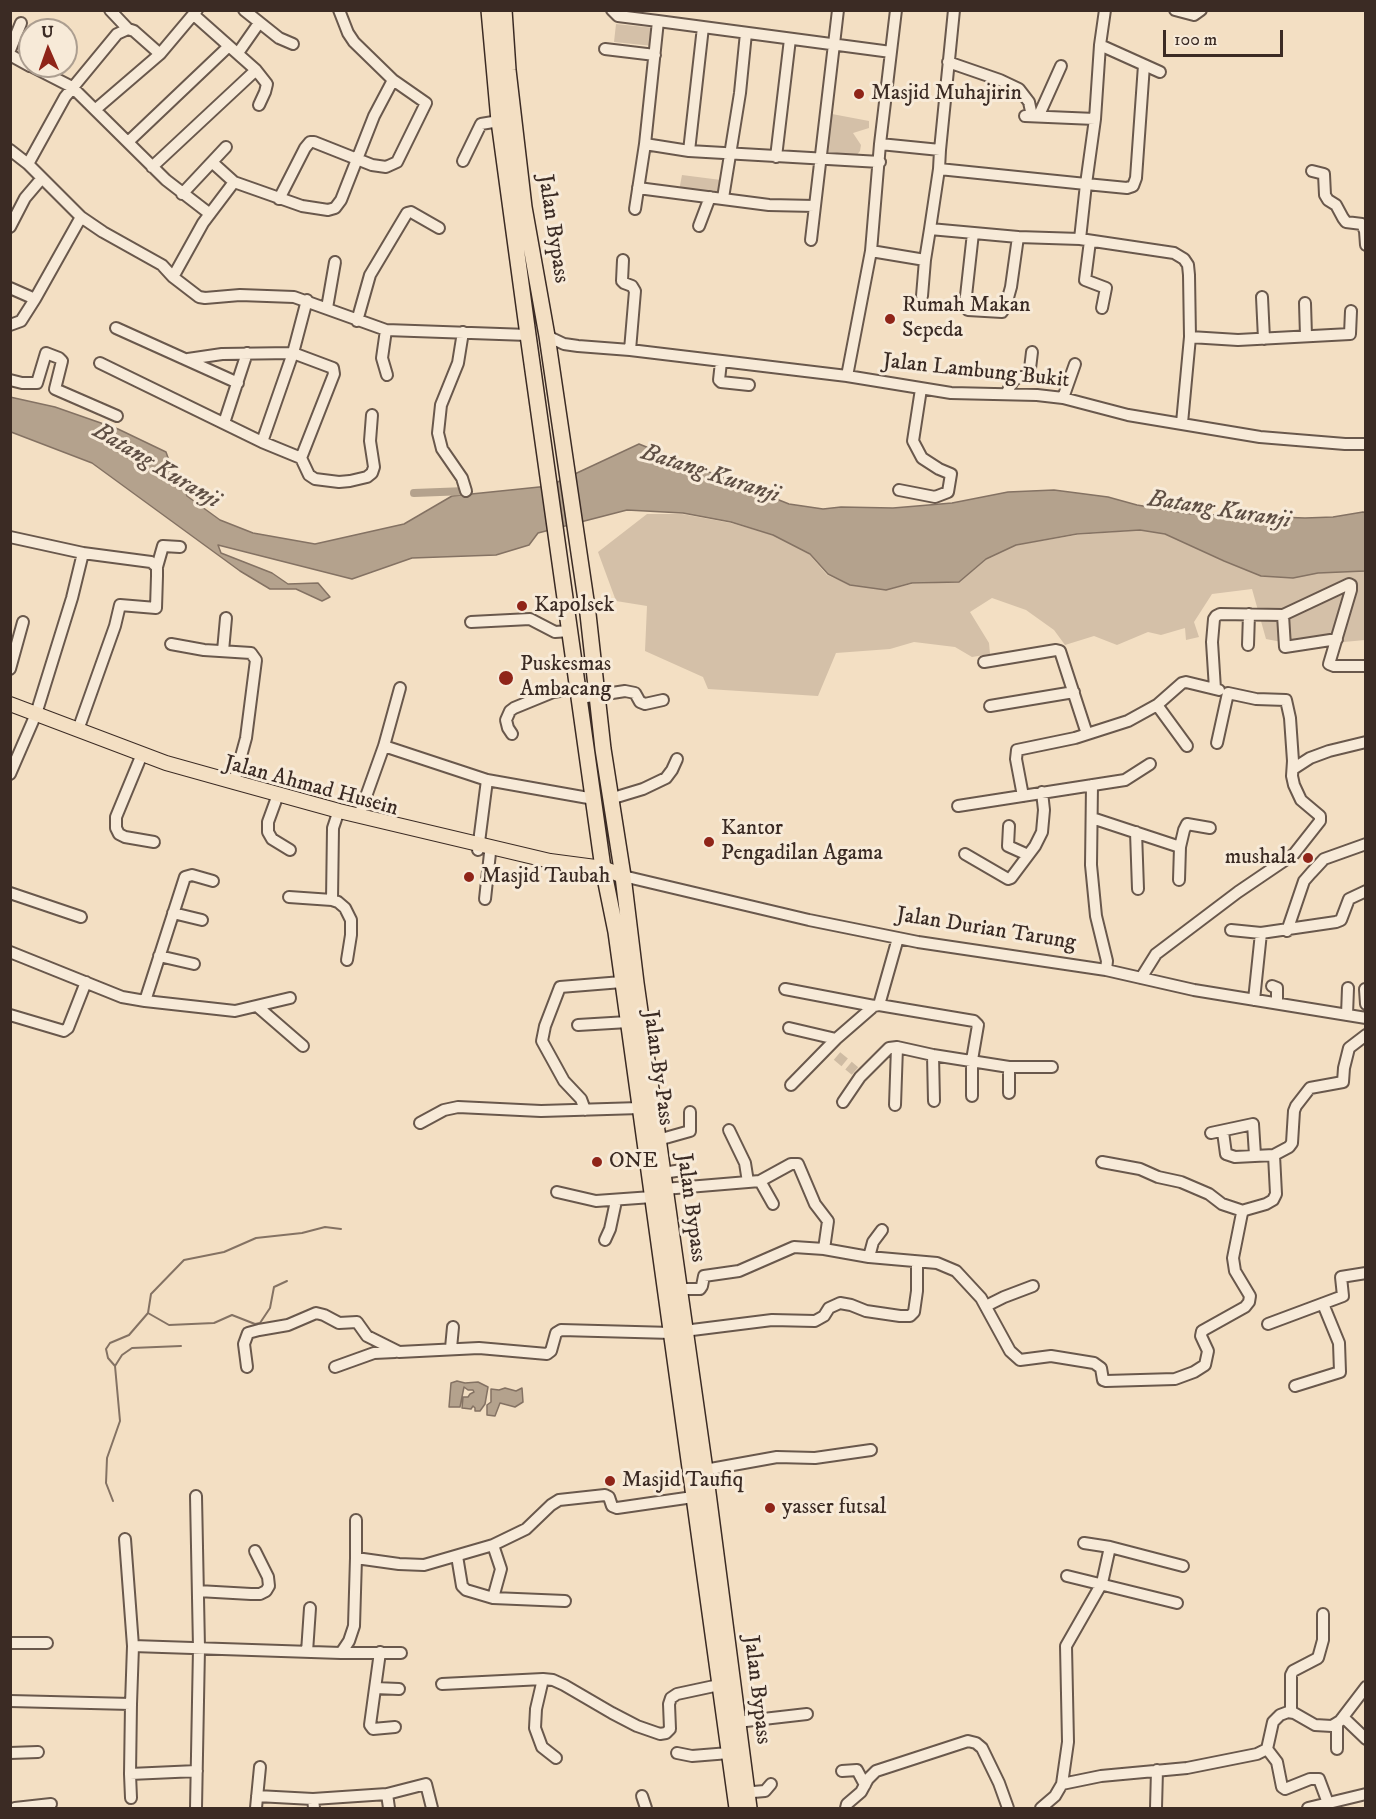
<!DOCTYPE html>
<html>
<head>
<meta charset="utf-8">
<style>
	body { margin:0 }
	#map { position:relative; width:1376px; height:1819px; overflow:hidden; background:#f3dfc3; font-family:"IM FELL DW Pica",serif }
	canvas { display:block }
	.frame { position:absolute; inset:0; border:12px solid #3b2b24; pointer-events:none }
	.north { position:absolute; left:18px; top:18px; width:60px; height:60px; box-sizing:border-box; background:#f7ead8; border:2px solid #ac9e90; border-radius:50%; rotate:358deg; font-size:16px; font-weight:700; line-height:24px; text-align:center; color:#3b2b24 }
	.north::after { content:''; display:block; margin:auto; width:21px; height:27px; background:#8f2418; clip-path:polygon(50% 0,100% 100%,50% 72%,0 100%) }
	.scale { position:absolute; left:1163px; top:30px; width:120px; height:27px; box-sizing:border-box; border:3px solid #3b2b24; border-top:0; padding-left:8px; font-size:18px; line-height:21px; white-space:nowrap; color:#3b2b24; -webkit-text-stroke:4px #f7ead8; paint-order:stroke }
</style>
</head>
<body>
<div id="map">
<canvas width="1376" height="1819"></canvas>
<div class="frame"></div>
<div class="north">U</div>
<div class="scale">100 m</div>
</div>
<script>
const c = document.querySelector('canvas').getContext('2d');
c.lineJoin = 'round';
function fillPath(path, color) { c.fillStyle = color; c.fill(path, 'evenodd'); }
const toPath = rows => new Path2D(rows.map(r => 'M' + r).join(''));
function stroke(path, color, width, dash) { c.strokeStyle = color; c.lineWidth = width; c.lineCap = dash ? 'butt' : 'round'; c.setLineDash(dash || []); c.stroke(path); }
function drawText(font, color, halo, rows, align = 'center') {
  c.font = font + ' "IM FELL DW Pica",serif'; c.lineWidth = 6; c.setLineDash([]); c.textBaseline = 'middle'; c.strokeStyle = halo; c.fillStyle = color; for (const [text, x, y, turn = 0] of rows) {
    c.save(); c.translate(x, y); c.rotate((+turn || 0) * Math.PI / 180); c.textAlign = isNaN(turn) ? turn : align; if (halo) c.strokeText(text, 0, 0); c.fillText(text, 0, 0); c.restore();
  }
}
const green = toPath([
	[616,24,655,28,653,46,614,42],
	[832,114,869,121,869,128,853,133,861,145,860,151,855,157,826,155],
	[682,175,721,180,718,197,679,191],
	[647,514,682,514,731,523,773,535,809,554,827,575,850,585,886,590,912,584,959,582,986,559,1016,545,1077,535,1140,530,1165,534,1223,561,1261,576,1292,578,1318,573,1365,571,1365,640,1333,643,1318,649,1266,639,1252,589,1212,594,1194,622,1199,637,1186,640,1185,628,1161,635,1148,632,1117,645,1094,636,1065,645,1054,630,1026,610,992,598,970,612,989,643,990,654,972,657,955,647,914,642,890,649,836,653,818,696,708,689,703,677,645,651,647,606,616,601,598,552]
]);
const water = toPath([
	[10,397,55,407,118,429,166,452,172,469,184,481,187,496,220,520,253,533,315,544,404,524,452,496,549,486,639,444,789,504,823,509,841,507,893,508,917,506,952,503,1008,492,1054,490,1108,497,1137,505,1192,514,1305,518,1333,517,1363,512,1366,513,1365,571,1318,573,1293,578,1261,576,1224,561,1165,534,1140,530,1077,534,1016,545,986,559,959,582,912,583,886,590,850,585,828,574,810,554,773,535,731,522,683,513,627,510,538,533,529,545,496,555,412,558,352,579,218,545,221,553,272,573,288,584,318,583,330,597,322,601,296,589,270,589,240,571,92,463,11,432,10,397],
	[457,1381,465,1383,478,1382,488,1387,485,1404,480,1411,475,1411,475,1408,473,1406,471,1409,462,1408,463,1397,468,1397,470,1394,474,1392,473,1390,468,1390,464,1387,460,1407,449,1407,451,1383,457,1381],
	[505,1388,516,1391,522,1388,523,1402,515,1407,500,1403,495,1416,487,1415,487,1405,491,1402,491,1389,499,1390,505,1388]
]);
const stream = toPath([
	[148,1313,169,1325,214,1323,232,1315,255,1324,260,1323,270,1308,274,1287,287,1281],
	[115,1366,108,1358,106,1349,110,1343,129,1335,148,1313,151,1294,184,1260,224,1252,256,1238,302,1233,325,1227,341,1229],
	[113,1501,106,1483,107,1458,120,1421,115,1366,122,1355,132,1348,181,1346]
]);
const canal = toPath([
	[414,493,466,491,467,496]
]);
const minorTunnel = toPath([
	[837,1056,855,1071]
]);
const minor = toPath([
	[110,10,128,29],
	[244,10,279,38,293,44],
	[612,10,618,16,658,21,645,144,689,151,880,162],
	[1105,10,1100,45,1095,119,1086,184,1127,188,1133,186,1136,178,1144,65],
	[1175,10,1194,15,1201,10],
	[658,21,891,52],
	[1100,45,1160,72],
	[605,49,655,55],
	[10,50,21,23],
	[238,53,259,23],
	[10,55,30,66],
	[948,62,1000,80,1019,89,1029,102,1032,116],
	[31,66,72,87,166,180,210,214],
	[256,70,267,84,265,92,259,105],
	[96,109,160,54],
	[1039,115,1061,66],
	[1025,116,1095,119],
	[128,142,229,46],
	[880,144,940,150,939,169],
	[10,150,28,164,81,217,103,232,162,265,173,277,199,297,205,298,240,295,294,297,386,330,528,335],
	[940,150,954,10],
	[689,151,703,27],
	[776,157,790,39],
	[463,161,481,124,499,121],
	[213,163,234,182],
	[28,164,65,97,117,34,128,29,134,31,160,54,197,10],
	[152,167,256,70,194,15],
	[1312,171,1324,174,1325,195,1328,200,1336,205,1343,218,1346,222,1362,224,1365,231,1366,245],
	[638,188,769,205,815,206],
	[182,194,226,147],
	[723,198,740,93,746,33],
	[279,199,305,148,310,142,314,142,372,165,386,167,397,162,426,103,393,80],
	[635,209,645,144],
	[699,226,710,197],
	[10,227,25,198,42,178],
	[930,229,939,169,1086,184,1080,239],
	[973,233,965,305,968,310,1002,312,1006,305,1011,287,1018,237],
	[811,240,838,10],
	[1090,241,1085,280,1106,288,1102,308],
	[871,251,925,260,930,229,1018,237,1080,239,1174,253,1184,259,1188,265,1189,275,1190,337,1182,423],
	[623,260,622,281,624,283,632,286,635,291,630,350],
	[173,277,203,223,234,182,302,206,328,210,335,208,341,200,374,116,393,80,354,42,348,33,339,10],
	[10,288,35,299,81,217],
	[922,296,925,260],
	[1262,297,1264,339],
	[1305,303,1306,336],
	[327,308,335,262],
	[357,321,370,275,407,213,411,212,439,228],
	[10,325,21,321,35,299],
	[116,328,238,383],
	[386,330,382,358,387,375],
	[463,332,458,363,441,405,438,433,442,449,462,478,466,491],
	[547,336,564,344,578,346,630,350,847,376,951,393,1037,395,1063,398,1128,415,1260,437,1345,444,1366,444],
	[1190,337,1238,340,1350,334,1351,311],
	[188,359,222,354,293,353,333,368,334,374,301,458,309,475,315,479,339,482,350,481,367,477,372,473,374,467,370,441,372,415],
	[721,362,719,380,721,382,749,385],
	[100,363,262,442,301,458],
	[847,376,871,251,880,144,896,10],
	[10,380,22,383,37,383,46,353,59,358,62,361,55,389,117,416],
	[1006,394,1013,381,1018,377,1029,377,1032,352],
	[1063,398,1075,364],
	[224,423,247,353],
	[262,442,293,353,307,300],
	[899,490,935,497,948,492,951,474,939,469,922,458,913,441,921,389],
	[10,537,83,553,72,598,36,714,10,774],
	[157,567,163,546,180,547],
	[1283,615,1285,647,1337,639],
	[471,622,530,619,555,632,570,631],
	[171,644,204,650,251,653,256,660,246,738,234,782],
	[1248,645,1249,614],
	[223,651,226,618],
	[984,662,1056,650,1060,651,1087,734],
	[10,669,23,622],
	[1215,689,1212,642,1214,619,1216,616,1220,614,1283,615,1349,584,1351,585,1351,590,1329,664,1334,666,1366,666],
	[580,698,625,691,635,693,640,702,645,704,663,700],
	[1157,705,1182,683,1186,682,1219,690],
	[990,706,1074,692],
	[78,730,115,626,120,605,156,608,157,576,157,567,151,562,83,553],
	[512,734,508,728,506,720,510,711,514,708,553,692,579,688],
	[384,746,487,780,594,799],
	[140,759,116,817,116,828,119,834,125,837,154,842],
	[1293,769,1310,758,1329,751,1366,742],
	[1092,785,1091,865,1096,916,1107,961,1106,970],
	[1023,796,1016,759,1017,750,1075,738,1128,721,1157,705,1187,746],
	[610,799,643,789,666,778,672,770,677,759],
	[276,800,268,822,268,832,272,839,290,850],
	[958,806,1125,780,1150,764],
	[359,816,384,746,400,688],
	[1092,818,1180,847,1179,880],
	[1009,826,1008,846,1028,855],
	[1136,832,1138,889],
	[1180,847,1184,830,1187,824,1210,828],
	[478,850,487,780],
	[965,854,1008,879,1011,878,1035,846,1042,832,1044,810,1042,792],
	[623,876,809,920,918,942,1106,970,1194,990,1366,1018],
	[10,893,81,917],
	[289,897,332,900,333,828,337,816],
	[485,899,490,853],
	[332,900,338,902,345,908,351,920,351,935,347,960],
	[173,913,202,920],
	[1231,930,1261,933,1336,922,1341,920,1349,899,1366,891],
	[1287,931,1304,881,1311,873,1324,859,1366,844],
	[10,952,122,997,145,1001,185,877,192,875,213,881],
	[159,956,194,964],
	[1141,978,1156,954,1238,892,1294,854,1320,821,1320,816,1301,800,1294,785,1292,776,1293,761,1290,718,1286,700,1256,699,1228,693,1217,743],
	[1272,986,1277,988,1277,1003],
	[785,989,874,1006],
	[1365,989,1366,1004],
	[1254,1000,1261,933],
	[145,1001,235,1011,290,998],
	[879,1005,974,1021,978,1025,972,1060,972,1096],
	[258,1007,303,1046],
	[10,1015,64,1031,68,1028,86,982],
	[1347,1015,1348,988],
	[578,1025,628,1022],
	[789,1028,836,1039],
	[933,1055,934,1101],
	[1009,1067,1009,1093],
	[791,1085,836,1039,874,1006,879,1005,898,938],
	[843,1102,860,1077,889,1048,897,1047,933,1055,1009,1067,1052,1067],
	[895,1105,897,1047],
	[585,1110,581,1099,564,1081,542,1041,545,1026,560,987,622,982],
	[420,1123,444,1110,458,1107,541,1111,640,1108],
	[729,1130,745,1163,748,1182],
	[1223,1132,1226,1154,1235,1157,1274,1155],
	[1211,1133,1253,1124,1255,1155],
	[658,1140,690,1131,690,1112],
	[1102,1162,1140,1169,1158,1177,1181,1182,1209,1194,1222,1204,1243,1211],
	[663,1173,682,1170],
	[760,1181,773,1204],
	[664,1189,760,1181,791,1164,798,1164,815,1204,828,1221,824,1249],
	[557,1192,596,1201,652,1197],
	[605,1240,610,1229,616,1201],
	[869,1257,873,1242,882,1230],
	[679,1289,700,1289,702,1286,704,1276,739,1271,794,1247,824,1249,869,1257,937,1263,956,1271,981,1298,1010,1351,1020,1360,1051,1356,1094,1363,1101,1368,1103,1380,1106,1381,1175,1379,1194,1372,1205,1365,1208,1351,1201,1336,1202,1331,1245,1307,1249,1302,1250,1296,1235,1271,1233,1258,1242,1213,1245,1210,1266,1204,1273,1200,1276,1194,1274,1155,1289,1147,1292,1143,1294,1111,1296,1106,1310,1088,1343,1082,1344,1068,1349,1048,1366,1035],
	[986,1306,1004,1297,1033,1286],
	[1268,1324,1343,1296,1341,1277,1366,1273],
	[684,1331,772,1320,815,1321,824,1316,829,1308,840,1303,851,1305,866,1311,900,1316,910,1316,914,1312,917,1291,917,1262],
	[451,1348,453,1327],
	[247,1367,244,1344,248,1333,259,1330,288,1325,316,1313,324,1315,339,1323,357,1322,367,1336,399,1352,479,1348,547,1354,551,1351,556,1333,561,1330,672,1333],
	[335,1367,374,1353,395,1352],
	[1295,1386,1340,1372,1339,1343,1323,1304],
	[705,1470,777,1457,815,1458,871,1450],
	[196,1496,199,1648,196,1808],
	[125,1539,133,1646],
	[1084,1543,1110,1547],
	[457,1556,462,1586,466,1590,493,1598,565,1601],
	[356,1558,356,1520],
	[1067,1576,1177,1603],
	[198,1591,251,1594,260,1594,266,1591,269,1586,268,1577,255,1551],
	[493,1598,501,1569,493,1545,526,1529,551,1505,559,1500,605,1495,609,1497,612,1506,617,1508,693,1497],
	[10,1643,47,1643],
	[307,1652,310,1608],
	[380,1652,370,1725,373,1729,395,1727],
	[341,1653,401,1653],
	[543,1679,536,1709,535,1728,542,1747,556,1758],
	[442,1684,543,1679,553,1680,564,1685,612,1713,637,1726,660,1734,666,1733,670,1729,669,1704,671,1698,677,1694,719,1685],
	[375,1688,399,1689],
	[10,1701,131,1704,133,1646,341,1653,349,1641,354,1626,356,1558,399,1564,424,1565,493,1545],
	[131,1704,130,1774,197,1771],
	[1291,1712,1291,1675,1293,1671,1318,1658,1323,1640,1323,1614],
	[1343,1717,1366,1739],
	[737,1722,807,1714],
	[1337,1725,1337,1749],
	[1267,1749,1277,1762,1282,1787,1285,1789,1310,1779,1319,1779,1328,1803],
	[10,1753,38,1752],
	[677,1753,692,1756,729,1753],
	[842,1771,857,1770,865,1785],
	[130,1774,131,1798],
	[1062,1784,1068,1742,1066,1646,1102,1583,1110,1547,1183,1566],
	[741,1793,765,1791,771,1784],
	[387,1794,389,1808],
	[257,1796,313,1799,314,1808],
	[642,1796,646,1808],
	[313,1799,387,1794,426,1784,432,1808],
	[15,1808,51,1804],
	[256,1808,260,1767],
	[846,1808,847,1804,861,1792,868,1779,876,1771,968,1741,976,1743,982,1748,999,1783,1008,1808],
	[1041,1808,1055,1796,1062,1784,1101,1776,1187,1768,1257,1754,1267,1749,1273,1722,1280,1715,1288,1712,1294,1713,1315,1725,1332,1726,1340,1721,1366,1687],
	[1156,1808,1157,1770],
	[1308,1808,1366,1794]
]);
const major = toPath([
	[10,704,166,763,234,782,339,811,550,861,603,868,623,876]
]);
const highway = toPath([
	[489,10,499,121,528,335,603,868,616,932,737,1808],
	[504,10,508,70,524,207,547,336,588,614,603,749,623,876,636,983,705,1470,749,1808]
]);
const markers = [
	[859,94,6,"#8f2418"],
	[890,319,6,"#8f2418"],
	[522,606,6,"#8f2418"],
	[506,678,8,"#8f2418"],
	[709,842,6,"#8f2418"],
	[1308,858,6,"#8f2418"],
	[469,877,6,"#8f2418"],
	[597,1162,6,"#8f2418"],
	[610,1481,6,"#8f2418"],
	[770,1508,6,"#8f2418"]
];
const poiNames = [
	["Masjid Muhajirin",871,94],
	["Rumah Makan",902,306],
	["Sepeda",902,331],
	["Kapolsek",534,606],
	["Puskesmas",520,665],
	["Ambacang",520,690],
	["Kantor",721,829],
	["Pengadilan Agama",721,854],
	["mushala",1296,858,"right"],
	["Masjid Taubah",481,877],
	["ONE",609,1162],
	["Masjid Taufiq",622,1481],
	["yasser futsal",782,1508]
];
const streetNames = [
	["Jalan Bypass",552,229,81],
	["Jalan Lambung Bukit",976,372,6],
	["Jalan Ahmad Husein",311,787,15],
	["Jalan Durian Tarung",986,930,9],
	["Jalan By Pass",657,1068,82],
	["Jalan Bypass",690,1208,82],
	["Jalan Bypass",756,1690,83]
];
const waterNames = [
	["Batang Kuranji",156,467,31],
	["Batang Kuranji",710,475,18],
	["Batang Kuranji",1219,511,9]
];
fillPath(green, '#d4c0a8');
fillPath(water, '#b4a28d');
stroke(water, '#847263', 1.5);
stroke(stream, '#847263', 2);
stroke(canal, '#b4a28d', 8);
stroke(minorTunnel, '#cebba3', 10, [10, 5]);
stroke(minor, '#69584c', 14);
stroke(major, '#3b2b24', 16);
stroke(highway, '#3b2b24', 18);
stroke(minor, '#f7ead8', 10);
stroke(major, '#f3dfc3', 14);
stroke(highway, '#f3dfc3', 15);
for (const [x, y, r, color] of markers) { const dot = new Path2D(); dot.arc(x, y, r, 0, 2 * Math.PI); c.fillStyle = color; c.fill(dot); stroke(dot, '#f7ead8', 2); }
drawText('22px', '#3b2b24', '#f7ead8', poiNames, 'left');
drawText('22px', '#3b2b24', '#f7ead8', streetNames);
drawText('italic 24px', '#5f4f44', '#f7ead8', waterNames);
</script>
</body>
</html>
